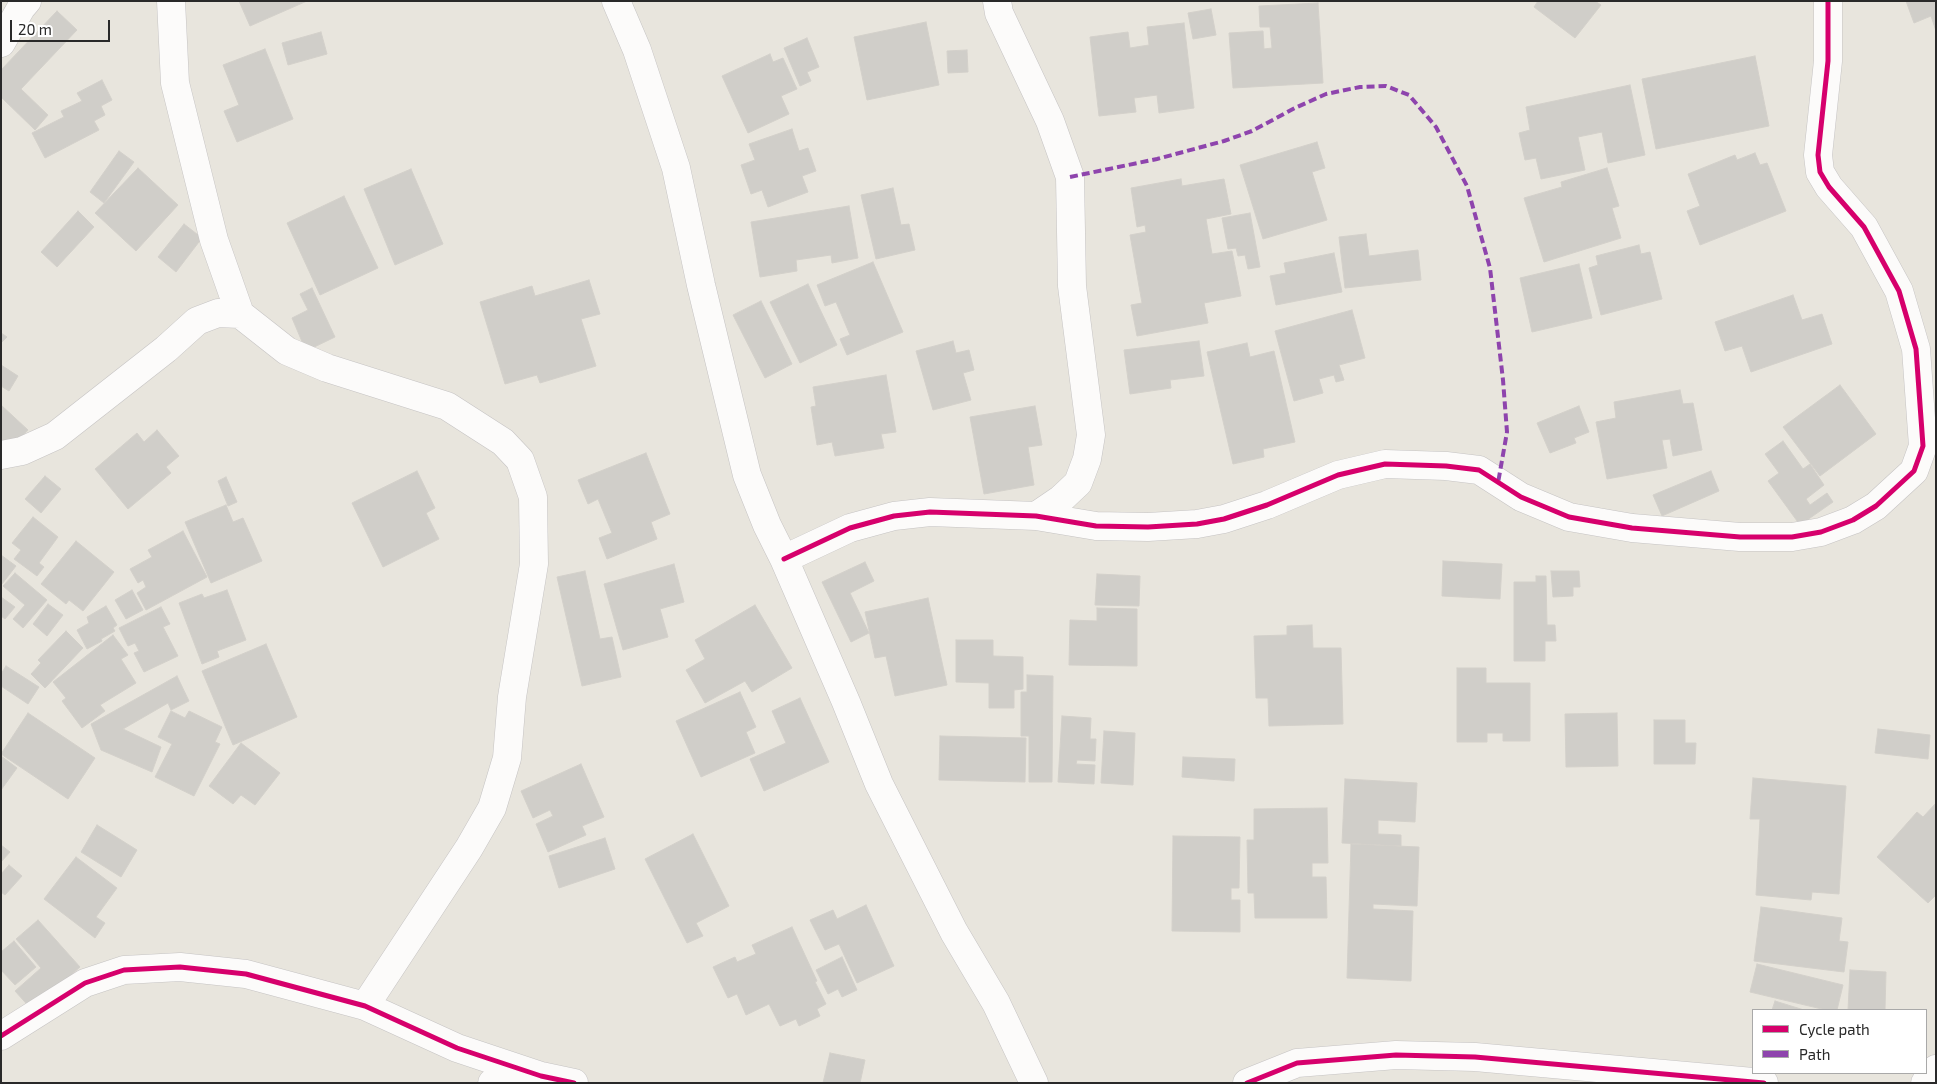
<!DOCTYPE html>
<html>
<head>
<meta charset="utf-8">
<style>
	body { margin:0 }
	#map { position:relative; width:1937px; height:1084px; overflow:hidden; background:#e8e5dd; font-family:"Exo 2",sans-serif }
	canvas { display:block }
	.frame { position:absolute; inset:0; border:2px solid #292929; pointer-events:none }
	.legend { position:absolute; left:1752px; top:1009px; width:175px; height:65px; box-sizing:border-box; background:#fff; border:1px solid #a9a9a9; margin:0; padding:6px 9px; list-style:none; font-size:15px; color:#292929 }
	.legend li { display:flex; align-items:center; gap:10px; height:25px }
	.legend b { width:25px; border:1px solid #a9a9a9 }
	.scale { position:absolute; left:10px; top:20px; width:100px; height:22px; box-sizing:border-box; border:2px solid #292929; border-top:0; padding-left:6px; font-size:15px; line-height:18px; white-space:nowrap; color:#292929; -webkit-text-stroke:4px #fff; paint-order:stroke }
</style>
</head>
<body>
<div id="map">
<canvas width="1937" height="1084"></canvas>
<div class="frame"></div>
<ul class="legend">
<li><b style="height:6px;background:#d6006c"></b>Cycle path</li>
<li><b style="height:6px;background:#8e44ad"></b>Path</li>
</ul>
<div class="scale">20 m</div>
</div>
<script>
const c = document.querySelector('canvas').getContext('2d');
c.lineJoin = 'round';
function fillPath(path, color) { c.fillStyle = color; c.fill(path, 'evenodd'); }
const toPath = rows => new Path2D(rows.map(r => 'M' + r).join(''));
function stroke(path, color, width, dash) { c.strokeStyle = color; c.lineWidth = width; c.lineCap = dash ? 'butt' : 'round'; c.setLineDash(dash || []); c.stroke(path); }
const building = toPath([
	[239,1,307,1,250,26,239,1],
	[1538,1,1595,1,1601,5,1575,38,1534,7,1538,1],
	[1906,1,1936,1,1936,31,1931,16,1914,23,1906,1],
	[1318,3,1323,83,1233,88,1229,33,1263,31,1264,49,1272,48,1270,27,1260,27,1259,6,1318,3],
	[1211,9,1216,35,1193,39,1188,13,1211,9],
	[57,11,77,30,21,89,48,115,35,130,1,97,1,70,57,11],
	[926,22,939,85,867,100,854,37,926,22],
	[1184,23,1194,108,1159,113,1157,95,1134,98,1136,112,1099,116,1090,37,1128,32,1130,48,1149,45,1147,27,1184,23],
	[321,32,327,54,288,65,282,43,321,32],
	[807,38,819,67,807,72,811,81,800,86,784,48,807,38],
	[265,49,293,119,237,142,224,111,239,105,223,65,265,49],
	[967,50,968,72,948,73,947,51,967,50],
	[770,54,773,62,783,58,797,89,781,96,789,114,748,133,722,76,770,54],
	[1755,56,1769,126,1656,149,1642,79,1755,56],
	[102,80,112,100,101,106,105,115,94,121,99,130,45,158,32,133,64,117,61,111,82,101,77,93,102,80],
	[1630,85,1645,155,1608,163,1602,132,1578,137,1585,170,1541,179,1536,158,1525,160,1519,133,1530,130,1526,107,1630,85],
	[792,129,799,151,808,148,816,171,802,176,808,192,768,207,762,190,751,194,741,165,755,160,749,144,792,129],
	[1317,142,1325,168,1312,172,1327,220,1263,239,1240,165,1317,142],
	[119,151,134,162,104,203,90,192,119,151],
	[1755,153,1760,165,1767,163,1786,211,1700,245,1687,211,1700,206,1688,174,1735,155,1737,160,1755,153],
	[138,168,178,205,136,251,95,213,138,168],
	[1607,168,1619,206,1612,208,1621,238,1544,262,1524,198,1562,187,1561,182,1607,168],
	[411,169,443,244,395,265,364,189,411,169],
	[1181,179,1182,186,1224,179,1231,214,1206,219,1212,254,1232,251,1241,296,1204,303,1208,323,1137,336,1131,305,1142,303,1130,235,1146,232,1145,225,1137,227,1131,188,1181,179],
	[893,188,901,225,909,224,915,250,876,259,861,195,893,188],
	[344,196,378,268,320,295,287,223,344,196],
	[849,206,858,258,832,263,831,255,796,260,797,271,760,277,751,222,849,206],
	[78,211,94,227,57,267,41,252,78,211],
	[1250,213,1260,267,1248,269,1245,255,1238,256,1236,248,1228,249,1222,218,1250,213],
	[184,224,202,238,176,272,158,257,184,224],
	[1366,234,1369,256,1418,250,1421,280,1345,288,1339,237,1366,234],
	[1639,245,1641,254,1650,252,1662,299,1601,315,1589,268,1598,265,1596,256,1639,245],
	[1334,253,1342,292,1276,305,1270,276,1286,273,1284,263,1334,253],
	[873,262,903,332,847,355,840,339,850,335,836,302,825,306,817,285,873,262],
	[1579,264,1592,318,1532,332,1520,278,1579,264],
	[589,280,600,314,581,319,596,366,540,383,537,375,505,384,480,302,532,286,535,296,589,280],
	[808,284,837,345,800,363,770,302,808,284],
	[312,288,335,337,306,351,292,318,308,310,300,294,312,288],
	[1793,295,1802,320,1822,314,1832,344,1751,372,1742,346,1725,351,1715,322,1793,295],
	[761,301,792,364,765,378,733,315,761,301],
	[1352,310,1365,358,1339,365,1344,380,1336,382,1334,375,1319,379,1323,393,1294,401,1275,331,1352,310],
	[1,333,7,337,1,343,1,333],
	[953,341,956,353,969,350,974,370,963,373,971,400,933,410,916,351,953,341],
	[1199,341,1204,376,1170,380,1171,388,1130,394,1124,350,1199,341],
	[1247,343,1250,357,1274,351,1295,442,1263,449,1264,457,1233,464,1207,352,1247,343],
	[1,365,18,376,9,391,1,386,1,365],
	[886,375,896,432,881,434,884,448,835,456,832,442,817,445,811,407,816,406,813,387,886,375],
	[1840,385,1876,434,1820,476,1783,427,1840,385],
	[1680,390,1683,404,1693,403,1702,450,1673,456,1670,439,1662,440,1667,468,1607,479,1596,422,1616,418,1614,402,1680,390],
	[1,405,28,430,11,448,1,439,1,405],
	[1035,406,1042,445,1028,447,1034,485,984,494,970,417,1035,406],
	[1579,406,1589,432,1574,438,1576,443,1550,453,1537,423,1579,406],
	[157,430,179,456,166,467,171,473,128,509,95,469,137,433,144,442,157,430],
	[1783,441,1803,469,1810,464,1824,485,1806,499,1810,505,1827,493,1833,502,1800,525,1768,481,1779,473,1765,454,1783,441],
	[646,453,670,514,651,522,657,539,607,559,599,538,612,533,598,499,588,504,578,480,646,453],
	[417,471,435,508,426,513,439,539,383,567,352,503,417,471],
	[1711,471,1719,491,1662,516,1653,495,1711,471],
	[45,476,61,489,41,513,25,499,45,476],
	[226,477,237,502,228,506,218,481,226,477],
	[226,505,233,522,243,518,262,561,211,583,185,522,226,505],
	[33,517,58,537,39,563,44,567,37,576,14,559,21,550,12,543,33,517],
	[183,531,207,577,146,610,137,593,146,587,143,580,138,583,130,569,152,557,148,550,183,531],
	[76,541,114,572,83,611,69,600,66,604,41,584,76,541],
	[1,555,16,566,2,584,1,583,1,555],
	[1443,561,1502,564,1500,599,1442,596,1443,561],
	[865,562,874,581,850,593,869,633,851,642,822,582,865,562],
	[674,564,684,602,660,609,668,637,623,650,604,584,674,564],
	[585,571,600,639,612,637,621,677,582,686,557,577,585,571],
	[1551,571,1579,571,1580,587,1573,587,1573,596,1553,597,1551,571],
	[15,573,47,600,23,628,13,619,25,605,3,586,15,573],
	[1097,574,1140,576,1139,606,1095,605,1097,574],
	[1536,576,1546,576,1547,625,1555,625,1556,641,1545,641,1545,661,1514,661,1514,582,1536,582,1536,576],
	[132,590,143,610,126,619,115,600,132,590],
	[227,590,246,640,217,651,219,657,202,664,179,603,202,594,204,598,227,590],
	[1,597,15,607,5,619,1,616,1,597],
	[928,598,947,685,895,696,886,656,875,658,865,612,928,598],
	[48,604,63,615,47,636,33,624,48,604],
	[755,605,792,668,752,692,745,681,705,703,686,670,705,659,695,640,755,605],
	[106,606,117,625,113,628,115,631,101,639,102,641,87,649,77,630,89,623,87,617,106,606],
	[161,607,170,624,163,627,178,656,144,672,134,653,139,651,135,643,128,646,119,628,161,607],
	[1097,608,1137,609,1137,666,1069,665,1070,620,1097,621,1097,608],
	[1312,625,1313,648,1341,648,1343,724,1269,726,1268,698,1256,698,1254,636,1287,635,1287,626,1312,625],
	[66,631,83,648,45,688,31,674,41,663,38,660,66,631],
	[113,635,128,655,121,659,136,683,100,705,105,711,82,728,62,701,66,698,53,682,113,635],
	[956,640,993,640,993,656,1023,657,1023,689,1014,690,1014,708,989,708,989,683,956,682,956,640],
	[266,644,297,717,233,745,202,671,266,644],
	[6,666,39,687,28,704,1,686,1,674,6,666],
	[1457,668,1486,668,1486,683,1530,683,1530,741,1503,741,1503,733,1487,733,1487,742,1457,742,1457,668],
	[1027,675,1053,676,1052,782,1029,782,1029,736,1021,736,1021,692,1027,692,1027,675],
	[177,676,189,701,171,710,168,703,123,729,161,747,152,772,101,750,91,724,177,676],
	[740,692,756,727,746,732,755,753,701,777,676,721,740,692],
	[800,698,829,762,764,791,750,759,786,743,772,711,800,698],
	[171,711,185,718,189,711,222,727,215,742,220,744,194,796,155,777,172,744,158,737,171,711],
	[28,713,95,758,68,799,1,754,28,713],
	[1617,713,1618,766,1566,767,1565,714,1617,713],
	[1062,716,1091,718,1090,739,1096,739,1095,761,1077,760,1076,764,1095,765,1094,784,1058,782,1062,716],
	[1654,720,1685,720,1685,743,1696,743,1695,764,1654,764,1654,720],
	[1878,729,1930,735,1928,759,1875,753,1878,729],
	[1104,731,1135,733,1133,785,1101,783,1104,731],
	[940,736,1026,738,1025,782,939,780,940,736],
	[241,743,280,773,255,805,241,795,233,804,209,786,241,743],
	[1,756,17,768,1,790,1,756],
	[1183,757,1235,759,1234,781,1182,777,1183,757],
	[581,764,604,817,582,826,586,835,548,852,536,824,553,816,550,810,533,818,521,791,581,764],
	[1753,778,1846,786,1839,894,1812,892,1811,900,1756,895,1760,819,1750,819,1753,778],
	[1345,779,1417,783,1415,822,1378,820,1378,834,1401,835,1401,846,1342,843,1345,779],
	[1936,803,1936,895,1928,903,1877,857,1917,812,1923,817,1936,803],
	[1327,808,1328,863,1312,863,1312,877,1326,877,1327,918,1255,918,1254,893,1248,893,1247,840,1254,840,1254,809,1327,808],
	[97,825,137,850,121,877,81,852,97,825],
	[693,834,729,906,696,923,703,936,687,943,645,859,693,834],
	[1173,836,1240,837,1239,888,1231,888,1231,900,1240,900,1240,932,1172,931,1173,836],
	[605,838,615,869,559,888,549,856,605,838],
	[1351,844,1419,847,1417,906,1373,904,1373,909,1413,911,1411,981,1347,978,1351,844],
	[1,845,10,852,1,862,1,845],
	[76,857,117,888,96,917,105,923,95,938,44,899,76,857],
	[9,865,22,876,5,895,1,892,1,874,9,865],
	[866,905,894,966,857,983,839,944,825,950,810,920,833,910,837,919,866,905],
	[1761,907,1842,918,1839,941,1848,942,1844,972,1754,961,1761,907],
	[38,920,80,967,32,1010,15,991,41,968,16,939,38,920],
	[792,927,817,981,815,982,826,1004,817,1009,820,1016,799,1026,796,1019,780,1026,769,1004,746,1015,737,994,728,998,713,967,735,957,737,962,756,954,752,945,792,927],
	[14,941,36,967,15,985,1,970,1,952,14,941],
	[842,957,857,990,842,997,838,989,828,994,816,970,842,957],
	[1757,964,1843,985,1837,1010,1826,1010,1750,992,1757,964],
	[1850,970,1886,972,1885,1010,1848,1010,1850,970],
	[1775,1001,1804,1010,1772,1010,1775,1001],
	[830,1053,865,1060,860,1083,823,1083,830,1053]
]);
const street = toPath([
	[171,1,175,83,214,240,240,314],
	[616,1,637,50,676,168,701,285,747,475,767,525,784,559,846,702,879,784,954,932,996,1003,1034,1083],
	[997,1,999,13,1050,121,1070,177,1072,286,1091,435,1087,459,1078,483,1061,499,1036,516],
	[1,43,21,8,27,1],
	[1,455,22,451,55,436,166,349,197,321,218,313,240,314,287,351,327,368,447,406,503,442,520,460,533,497,534,564,512,697,507,758,492,808,469,848,365,1006],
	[784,559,850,528,894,516,930,512,1036,516,1096,526,1148,527,1197,524,1224,519,1267,505,1338,475,1385,464,1446,466,1479,470,1521,497,1569,517,1632,528,1740,537,1792,537,1821,532,1853,520,1876,506,1914,471,1923,446,1916,349,1899,291,1864,227,1829,187,1820,172,1818,155,1828,61,1828,1],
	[1,1036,85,983,124,970,180,967,246,974,365,1006,457,1048,541,1076,574,1083],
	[492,1083,535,1077],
	[1247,1083,1297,1063,1396,1055,1475,1057,1764,1083],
	[1925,1083,1936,1069]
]);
const quiet = toPath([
	[1070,177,1157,159,1224,141,1252,131,1295,108,1326,94,1360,87,1386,86,1409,95,1436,127,1467,186,1490,268,1503,380,1507,432,1498,483]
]);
const cycleway = toPath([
	[784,559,850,528,894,516,930,512,1036,516,1096,526,1148,527,1197,524,1224,519,1267,505,1338,475,1385,464,1446,466,1479,470,1521,497,1569,517,1632,528,1740,537,1792,537,1821,532,1853,520,1876,506,1914,471,1923,446,1916,349,1899,291,1864,227,1829,187,1820,172,1818,155,1828,61,1828,1],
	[1,1036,85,983,124,970,180,967,246,974,365,1006,457,1048,541,1076,574,1083],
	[1247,1083,1297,1063,1396,1055,1475,1057,1764,1083]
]);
fillPath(building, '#d0cec9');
stroke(building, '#d3d0ca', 1);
stroke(street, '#c5c3c3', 29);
stroke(street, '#fcfbfa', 28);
stroke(quiet, '#8e44ad', 4, [8, 4]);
stroke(cycleway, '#d6006c', 5);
</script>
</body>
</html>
